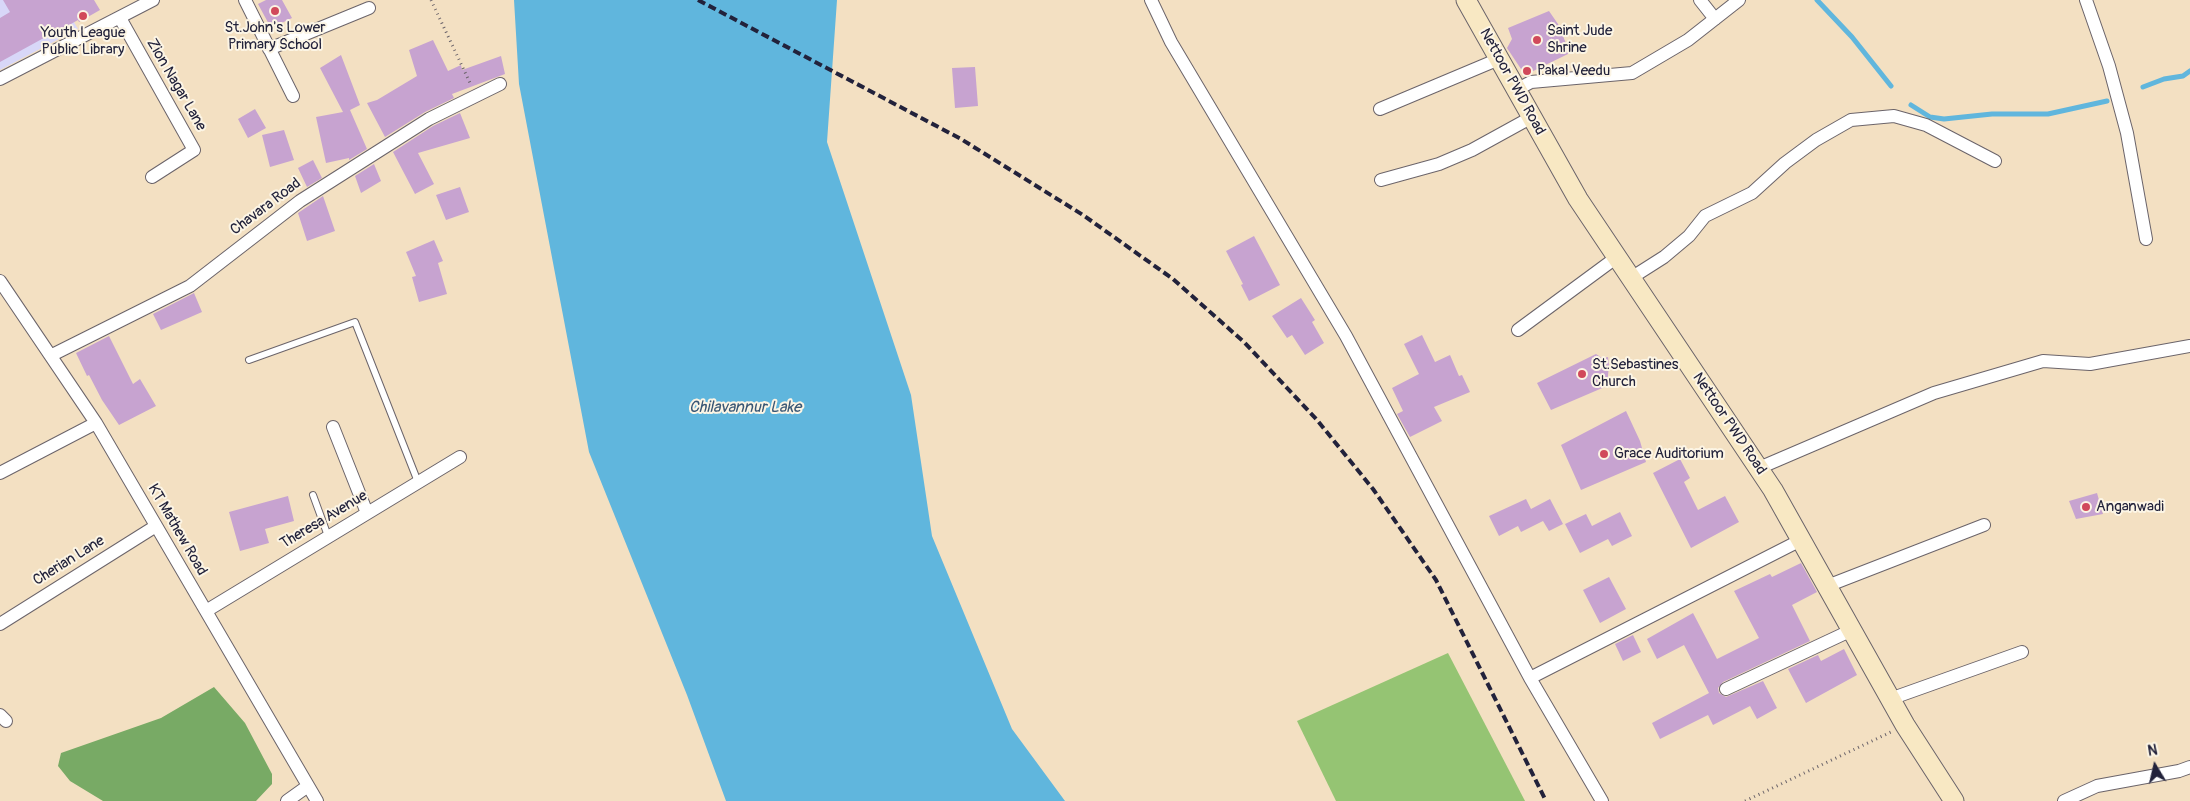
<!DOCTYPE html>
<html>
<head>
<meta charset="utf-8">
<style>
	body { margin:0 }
	#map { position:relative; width:2190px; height:801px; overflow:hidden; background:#f3e0c2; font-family:Pangolin,sans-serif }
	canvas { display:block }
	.north { position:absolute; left:2130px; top:741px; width:50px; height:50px; -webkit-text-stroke:4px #fcf5e5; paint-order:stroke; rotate:351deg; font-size:14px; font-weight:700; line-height:20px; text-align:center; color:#22223b }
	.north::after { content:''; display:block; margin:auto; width:18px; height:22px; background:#22223b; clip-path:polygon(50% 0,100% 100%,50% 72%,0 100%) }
</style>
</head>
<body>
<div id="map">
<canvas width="2190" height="801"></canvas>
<div class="north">N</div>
</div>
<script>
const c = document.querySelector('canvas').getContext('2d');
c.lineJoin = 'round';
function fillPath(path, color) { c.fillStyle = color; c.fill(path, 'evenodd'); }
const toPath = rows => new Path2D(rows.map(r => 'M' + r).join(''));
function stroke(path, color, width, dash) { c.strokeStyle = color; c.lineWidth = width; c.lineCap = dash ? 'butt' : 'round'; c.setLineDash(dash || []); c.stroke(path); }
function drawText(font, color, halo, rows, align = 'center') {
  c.font = font + ' Pangolin,sans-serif'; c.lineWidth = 4; c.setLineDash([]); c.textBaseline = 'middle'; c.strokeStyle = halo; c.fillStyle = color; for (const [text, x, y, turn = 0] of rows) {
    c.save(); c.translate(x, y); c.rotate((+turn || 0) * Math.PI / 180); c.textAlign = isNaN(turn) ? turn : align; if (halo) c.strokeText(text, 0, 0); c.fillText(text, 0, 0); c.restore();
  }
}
const built = toPath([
	[0,0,61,0,78,29,0,70]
]);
const green = toPath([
	[1448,653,1525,801,1336,801,1297,721]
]);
const forest = toPath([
	[214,687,245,723,272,774,272,784,256,801,103,801,70,781,58,766,61,753,161,718]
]);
const water = toPath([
	[514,0,837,0,827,142,911,395,932,536,1012,729,1065,801,726,801,687,695,589,452,519,84]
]);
const stream = toPath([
	[1817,0,1852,37,1891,86],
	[2143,87,2164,79,2183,76,2190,71],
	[1911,105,1930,117,1944,119,1992,114,2048,114,2107,101]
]);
const building = toPath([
	[3,0,94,0,100,10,79,22,78,20,62,29,62,28,0,62,0,18,10,12],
	[266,0,282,0,292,18,271,28,258,4],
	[1549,11,1558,24,1570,53,1525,75,1507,48,1512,39,1508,28],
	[433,40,448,71,461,65,462,70,501,56,505,74,452,94,454,98,425,112,385,137,367,103,377,100,417,76,409,50],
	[341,55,360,105,350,110,367,149,349,160,349,158,326,163,316,117,343,112,320,68],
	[975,67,978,106,955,108,952,68],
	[255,109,266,128,248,138,238,119],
	[460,113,470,138,418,153,434,184,415,194,393,152,433,126],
	[284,130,294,160,270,167,262,135],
	[313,160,322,178,307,187,298,168],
	[374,164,381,181,361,193,355,176],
	[460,187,469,212,446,220,436,195],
	[323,196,335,231,307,241,298,213],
	[1254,236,1280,285,1249,301,1241,285,1243,284,1226,251],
	[434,240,443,261,438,263,447,294,419,302,412,277,416,276,406,252],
	[194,293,202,312,161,330,153,314],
	[1301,298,1315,320,1312,322,1324,343,1305,355,1292,335,1287,338,1272,316],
	[1422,335,1435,362,1450,355,1459,376,1462,375,1470,392,1434,407,1442,421,1410,437,1397,414,1403,411,1392,388,1419,374,1404,344],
	[109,336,133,384,140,379,156,406,119,425,102,400,89,375,87,376,76,353],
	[1596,354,1602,358,1608,357,1609,365,1607,386,1551,410,1537,383],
	[1626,411,1640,441,1646,462,1581,490,1561,445],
	[1680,459,1690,478,1684,482,1698,510,1725,496,1739,522,1691,548,1653,473],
	[2097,493,2103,514,2076,519,2069,501],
	[288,496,294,521,265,529,269,543,240,551,229,512],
	[1526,499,1531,509,1550,499,1563,524,1549,531,1543,521,1521,532,1518,526,1499,536,1489,516],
	[1620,512,1632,536,1612,546,1608,539,1580,553,1565,524,1586,514,1592,526],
	[1801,563,1817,592,1792,605,1810,641,1723,682,1718,688,1719,693,1726,697,1763,681,1777,708,1757,719,1750,706,1713,725,1708,715,1660,739,1652,723,1709,693,1684,645,1657,659,1647,639,1693,613,1717,659,1759,638,1734,591,1770,574,1772,577],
	[1609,577,1626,609,1600,623,1583,590],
	[1633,635,1641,652,1623,661,1615,644],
	[1844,649,1857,675,1806,703,1788,669,1818,655,1821,661]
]);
const path = toPath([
	[431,0,471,85],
	[1745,801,1891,732]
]);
const lane = toPath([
	[249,360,355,322,418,482],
	[313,495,328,536]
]);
const street = toPath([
	[245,0,293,96],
	[1151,0,1171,42,1346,336,1530,678,1602,801],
	[1700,0,1715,19],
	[2086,0,2109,66,2127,133,2146,239],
	[120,18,194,150,152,177],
	[269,49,369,8],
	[0,79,153,0],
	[1516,90,1531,82,1632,73,1688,40,1739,0],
	[1380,109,1499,59],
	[1381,180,1439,164,1472,150,1532,117],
	[1631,278,1664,257,1689,236,1705,216,1752,193,1785,163,1816,140,1851,120,1894,116,1926,125,1995,161],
	[0,281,96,423,317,801],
	[1518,330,1617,257],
	[52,355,190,286,300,201,429,119,500,84],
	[333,427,367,513],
	[1759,468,1934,393,2043,361,2090,364,2190,346],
	[0,473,96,423],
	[1827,586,1984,525],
	[206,611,460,457],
	[0,624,156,526],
	[1530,678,1801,540],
	[1726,689,1852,630],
	[1890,699,2022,652],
	[0,715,6,721],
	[287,801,308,786],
	[2064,801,2097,786,2179,771,2190,767]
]);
const secondary = toPath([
	[1466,0,1578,199,1773,490,1905,725,1954,801]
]);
const rail = toPath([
	[698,0,961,139,1083,215,1173,279,1245,343,1317,420,1373,489,1436,580,1546,801]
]);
const markers = [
	[275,11,5,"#d1495b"],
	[83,16,5,"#d1495b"],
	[1537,40,5,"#d1495b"],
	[1527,71,5,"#d1495b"],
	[1582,374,5,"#d1495b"],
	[1604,454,5,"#d1495b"],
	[2086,507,5,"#d1495b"]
];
const poiNames = [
	["St.John's Lower",275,28,"center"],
	["Primary School",275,45,"center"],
	["Saint Jude",1547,31],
	["Shrine",1547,48],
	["Youth League",83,33,"center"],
	["Public Library",83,50,"center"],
	["Pakal Veedu",1537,71],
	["St.Sebastines",1592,365],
	["Church",1592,382],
	["Grace Auditorium",1614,454],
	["Anganwadi",2096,507]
];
const streetNames = [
	["Nettoor PWD Road",1512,82,61],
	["Zion Nagar Lane",176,85,60],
	["Chavara Road",266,207,-37],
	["Nettoor PWD Road",1729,424,56],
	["Theresa Avenue",324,520,-31],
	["KT Mathew Road",177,530,60],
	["Cherian Lane",69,561,-32]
];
const waterNames = [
	["Chilavannur Lake",745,408]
];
fillPath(built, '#d8d7f8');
fillPath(green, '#95c473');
fillPath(forest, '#78aa65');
fillPath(water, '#60b6dd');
stroke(stream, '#60b6dd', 5);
fillPath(building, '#c7a3d0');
stroke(lane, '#6b646a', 8);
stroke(street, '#6b646a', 14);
stroke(secondary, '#6b646a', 21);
stroke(path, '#6b646a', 3, [1, 4]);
stroke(lane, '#fff', 6);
stroke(street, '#fff', 12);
stroke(secondary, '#f8e8c3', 19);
stroke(rail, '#22223b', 4, [8, 4]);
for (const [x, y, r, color] of markers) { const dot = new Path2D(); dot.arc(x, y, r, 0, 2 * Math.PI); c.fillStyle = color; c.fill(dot); stroke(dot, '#fcf5e5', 2); }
drawText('15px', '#22223b', '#fcf5e5', poiNames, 'left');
drawText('15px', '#22223b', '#fcf5e5', streetNames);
drawText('italic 16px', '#385674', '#fcf5e5', waterNames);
</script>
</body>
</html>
